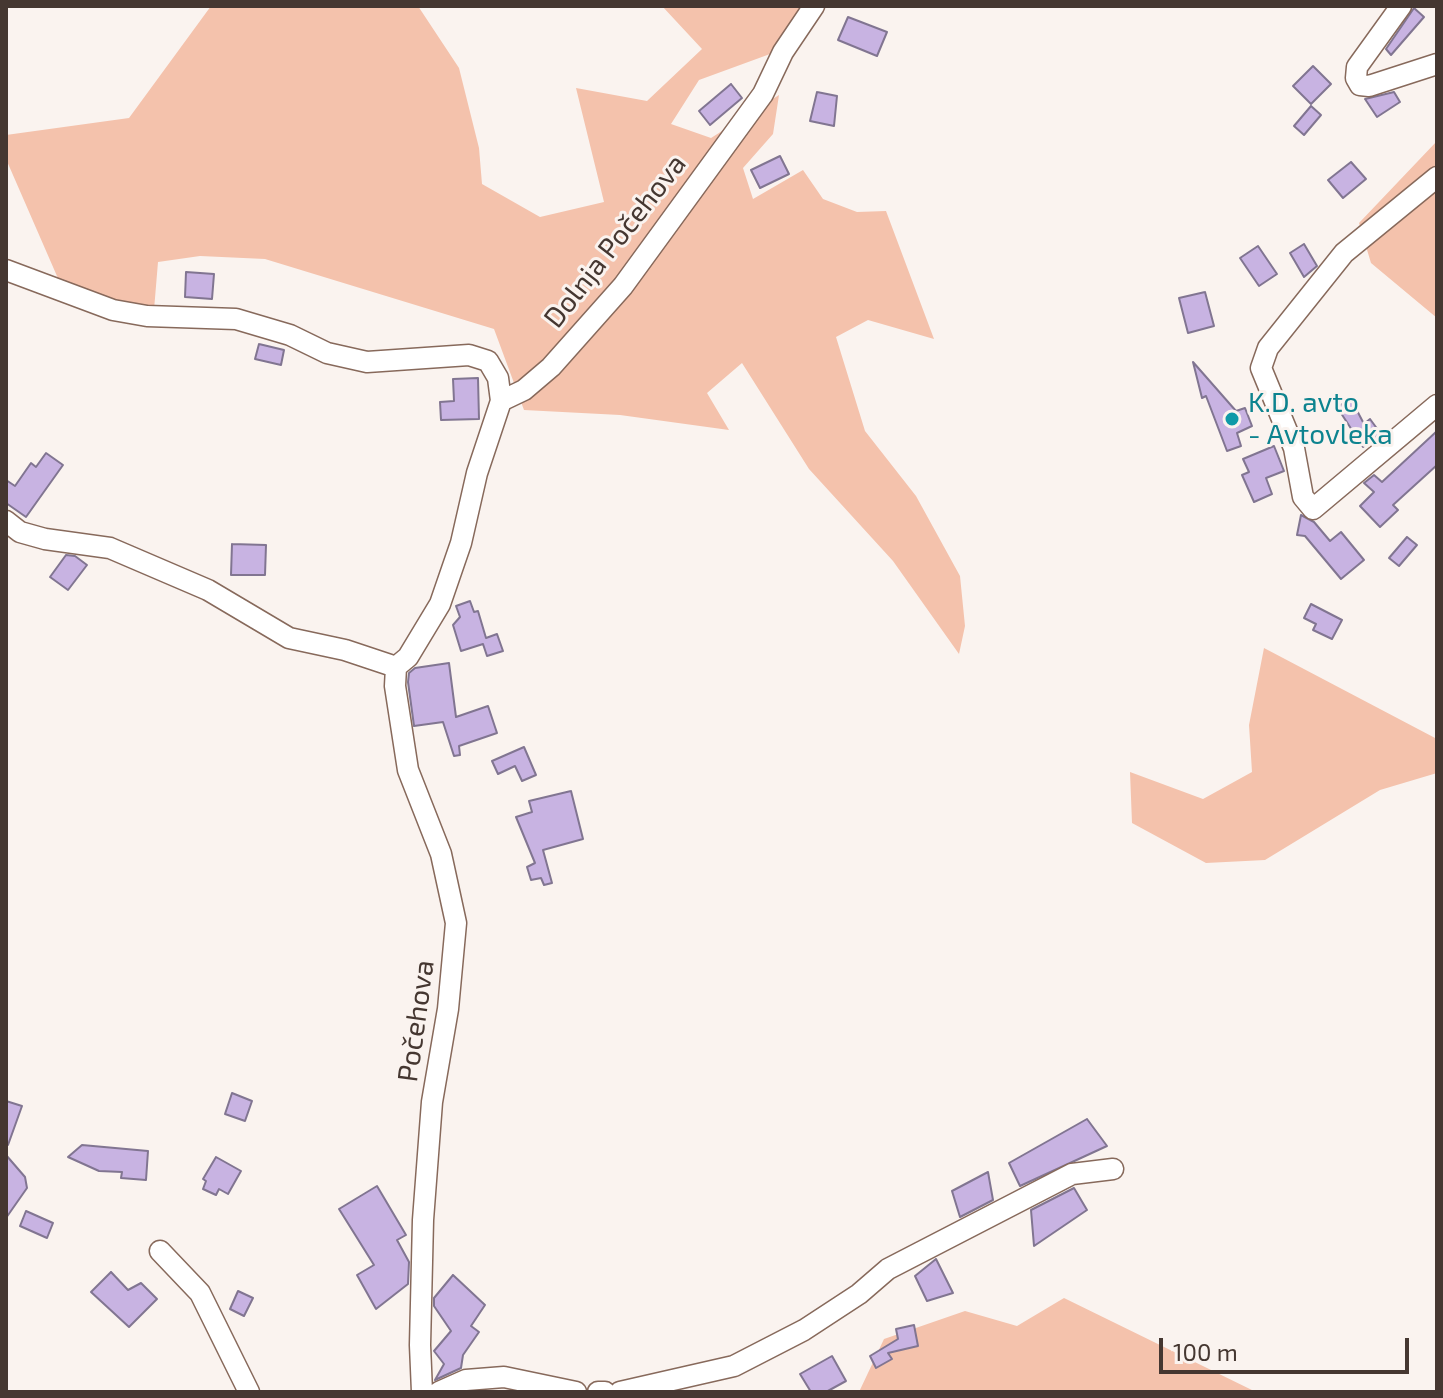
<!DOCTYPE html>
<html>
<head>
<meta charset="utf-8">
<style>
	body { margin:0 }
	#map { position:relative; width:1443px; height:1398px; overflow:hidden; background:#faf3ef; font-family:"Exo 2",sans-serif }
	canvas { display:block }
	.frame { position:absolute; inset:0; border:8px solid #453731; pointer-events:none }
	.scale { position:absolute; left:1159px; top:1338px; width:250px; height:36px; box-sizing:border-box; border:4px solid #453731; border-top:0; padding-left:10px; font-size:24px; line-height:28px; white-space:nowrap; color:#453731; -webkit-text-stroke:6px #faf3ef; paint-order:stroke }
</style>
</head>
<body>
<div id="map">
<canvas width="1443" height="1398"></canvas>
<div class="frame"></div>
<div class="scale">100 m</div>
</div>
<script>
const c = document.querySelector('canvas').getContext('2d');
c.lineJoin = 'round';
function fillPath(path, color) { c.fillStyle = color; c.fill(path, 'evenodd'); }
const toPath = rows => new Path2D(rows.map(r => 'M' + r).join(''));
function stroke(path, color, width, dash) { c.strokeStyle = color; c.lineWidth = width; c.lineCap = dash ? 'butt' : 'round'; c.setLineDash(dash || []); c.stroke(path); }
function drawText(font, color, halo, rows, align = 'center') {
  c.font = font + ' "Exo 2",sans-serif'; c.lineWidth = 6; c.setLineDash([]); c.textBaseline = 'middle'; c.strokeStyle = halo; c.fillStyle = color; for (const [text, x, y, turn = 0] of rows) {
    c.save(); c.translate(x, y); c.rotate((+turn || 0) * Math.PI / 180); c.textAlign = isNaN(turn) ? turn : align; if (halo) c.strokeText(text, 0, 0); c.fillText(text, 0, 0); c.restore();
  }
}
const green = toPath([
	[211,6,418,6,459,68,479,148,482,184,540,217,604,202,576,88,647,101,702,49,662,6,809,6,781,50,699,80,671,124,711,138,779,95,773,134,743,168,753,199,803,170,823,199,857,212,886,211,934,339,868,320,836,337,865,431,916,496,960,576,965,626,959,654,893,561,809,469,742,363,707,393,729,430,620,415,524,410,494,329,265,259,200,256,158,262,154,310,106,301,60,283,6,159,6,135,129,118],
	[1437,141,1437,318,1371,263,1359,223],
	[1264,648,1437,739,1437,773,1380,790,1265,860,1206,863,1132,823,1130,772,1203,799,1252,772,1249,725],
	[1064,1298,1256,1392,859,1392,884,1339,965,1311,1017,1326]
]);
const building = toPath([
	[1414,8,1424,17,1391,55,1386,49,1414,8],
	[848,17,887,32,877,56,838,40,848,17],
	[1313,66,1331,84,1311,104,1293,86,1313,66],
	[731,84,742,98,710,125,699,111,731,84],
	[817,92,837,96,834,126,810,121,817,92],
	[1394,92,1400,102,1377,117,1365,99,1394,92],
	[1311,106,1321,115,1304,135,1294,126,1311,106],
	[780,156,789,174,760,188,751,170,780,156],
	[1351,162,1366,179,1343,198,1328,180,1351,162],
	[1304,244,1317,266,1304,277,1290,253,1304,244],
	[1258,246,1277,274,1259,286,1240,258,1258,246],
	[186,272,214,274,212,299,185,297,186,272],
	[1205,292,1214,326,1188,333,1179,298,1205,292],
	[259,344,284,350,281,365,255,359,259,344],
	[1193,362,1236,411,1245,408,1252,426,1237,433,1241,446,1227,451,1206,396,1202,398,1193,362],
	[478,378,479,419,441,420,440,402,454,401,453,379,478,378],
	[1351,399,1364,424,1370,419,1381,434,1363,447,1337,407,1351,399],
	[1437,431,1437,465,1393,505,1398,510,1380,527,1360,506,1374,492,1364,483,1374,475,1382,482,1437,431],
	[1274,446,1284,471,1266,478,1272,494,1254,502,1242,475,1249,472,1243,459,1274,446],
	[46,453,63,465,26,517,6,503,6,480,15,486,31,463,36,467,46,453],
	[1301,515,1314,522,1330,541,1341,532,1364,560,1341,579,1305,536,1297,535,1301,515],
	[1407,537,1417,545,1399,566,1389,558,1407,537],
	[232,544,266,545,265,575,231,575,232,544],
	[66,555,75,556,87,565,68,590,50,577,66,555],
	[470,601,474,612,478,611,486,638,497,634,503,651,487,656,483,644,461,651,453,625,460,617,456,606,470,601],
	[1311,604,1342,620,1332,639,1313,630,1316,624,1304,618,1311,604],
	[449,663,456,717,488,706,497,733,459,746,460,755,454,756,443,722,414,726,408,682,409,673,415,668,449,663],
	[524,747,536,775,522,781,515,766,498,774,492,761,524,747],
	[571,791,583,839,543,850,552,883,544,885,541,878,531,880,527,867,535,863,516,817,532,812,529,801,571,791],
	[232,1093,252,1101,245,1121,225,1114,232,1093],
	[6,1101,22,1106,8,1145,6,1145,6,1101],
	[1087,1119,1107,1146,1020,1186,1009,1163,1087,1119],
	[82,1145,148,1151,146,1180,121,1178,122,1172,99,1171,68,1157,82,1145],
	[6,1155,25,1177,27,1188,6,1218,6,1155],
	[216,1157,241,1171,228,1194,219,1189,216,1195,203,1189,206,1181,203,1179,216,1157],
	[988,1172,993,1200,960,1217,952,1191,988,1172],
	[377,1186,406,1235,397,1240,409,1262,408,1284,376,1309,357,1275,374,1265,339,1209,377,1186],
	[1074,1188,1087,1210,1034,1246,1031,1210,1074,1188],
	[26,1211,53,1223,47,1238,20,1226,26,1211],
	[936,1259,953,1293,927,1301,915,1276,936,1259],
	[111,1272,128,1290,141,1283,157,1299,129,1327,91,1292,111,1272],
	[453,1275,485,1305,471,1326,479,1332,463,1355,461,1368,435,1380,444,1364,434,1351,451,1331,434,1306,434,1298,453,1275],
	[238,1291,253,1298,244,1316,230,1309,238,1291],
	[914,1325,918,1346,888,1353,892,1359,876,1368,870,1356,898,1339,896,1329,914,1325],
	[832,1356,846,1381,826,1392,811,1392,800,1374,832,1356]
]);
const street = toPath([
	[1401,6,1357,67,1356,78,1360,85,1369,86,1437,64],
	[1437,177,1344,253,1268,348,1261,368,1294,448,1303,497,1313,509,1437,405],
	[6,270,113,310,147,316,236,319,290,335,327,353,367,362,469,355,488,361,498,378,501,401,477,473,461,543,440,604,408,657,396,667,395,686,408,770,441,854,456,923,448,1009,432,1102,423,1220,420,1345,422,1392],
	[501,401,524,390,551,367,623,286,763,94,783,52,814,6],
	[6,521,20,532,45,539,110,548,208,590,289,638,345,650,396,667],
	[160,1251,200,1293,249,1392],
	[439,1392,466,1380,504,1377,576,1392],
	[598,1392,605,1392],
	[620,1392,734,1366,804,1330,859,1294,888,1269,1072,1174,1113,1169]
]);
const markers = [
	[1232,419,8,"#0f9aa8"]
];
const streetNames = [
	["Dolnja Počehova",615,241,-52],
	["Počehova",416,1021,-82]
];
const cultureNames = [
	["K.D. avto",1248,403],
	["- Avtovleka",1248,435]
];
fillPath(green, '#f4c2ac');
fillPath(building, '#c8b3e2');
stroke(building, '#817591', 2);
stroke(street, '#87695b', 23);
stroke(street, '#fff', 20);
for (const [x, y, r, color] of markers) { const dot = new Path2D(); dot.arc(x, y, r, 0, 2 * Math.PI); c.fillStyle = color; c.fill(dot); stroke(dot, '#faf3ef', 3); }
drawText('28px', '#453731', '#faf3ef', streetNames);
drawText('28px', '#0d838f', '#faf3ef', cultureNames, 'left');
</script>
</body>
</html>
